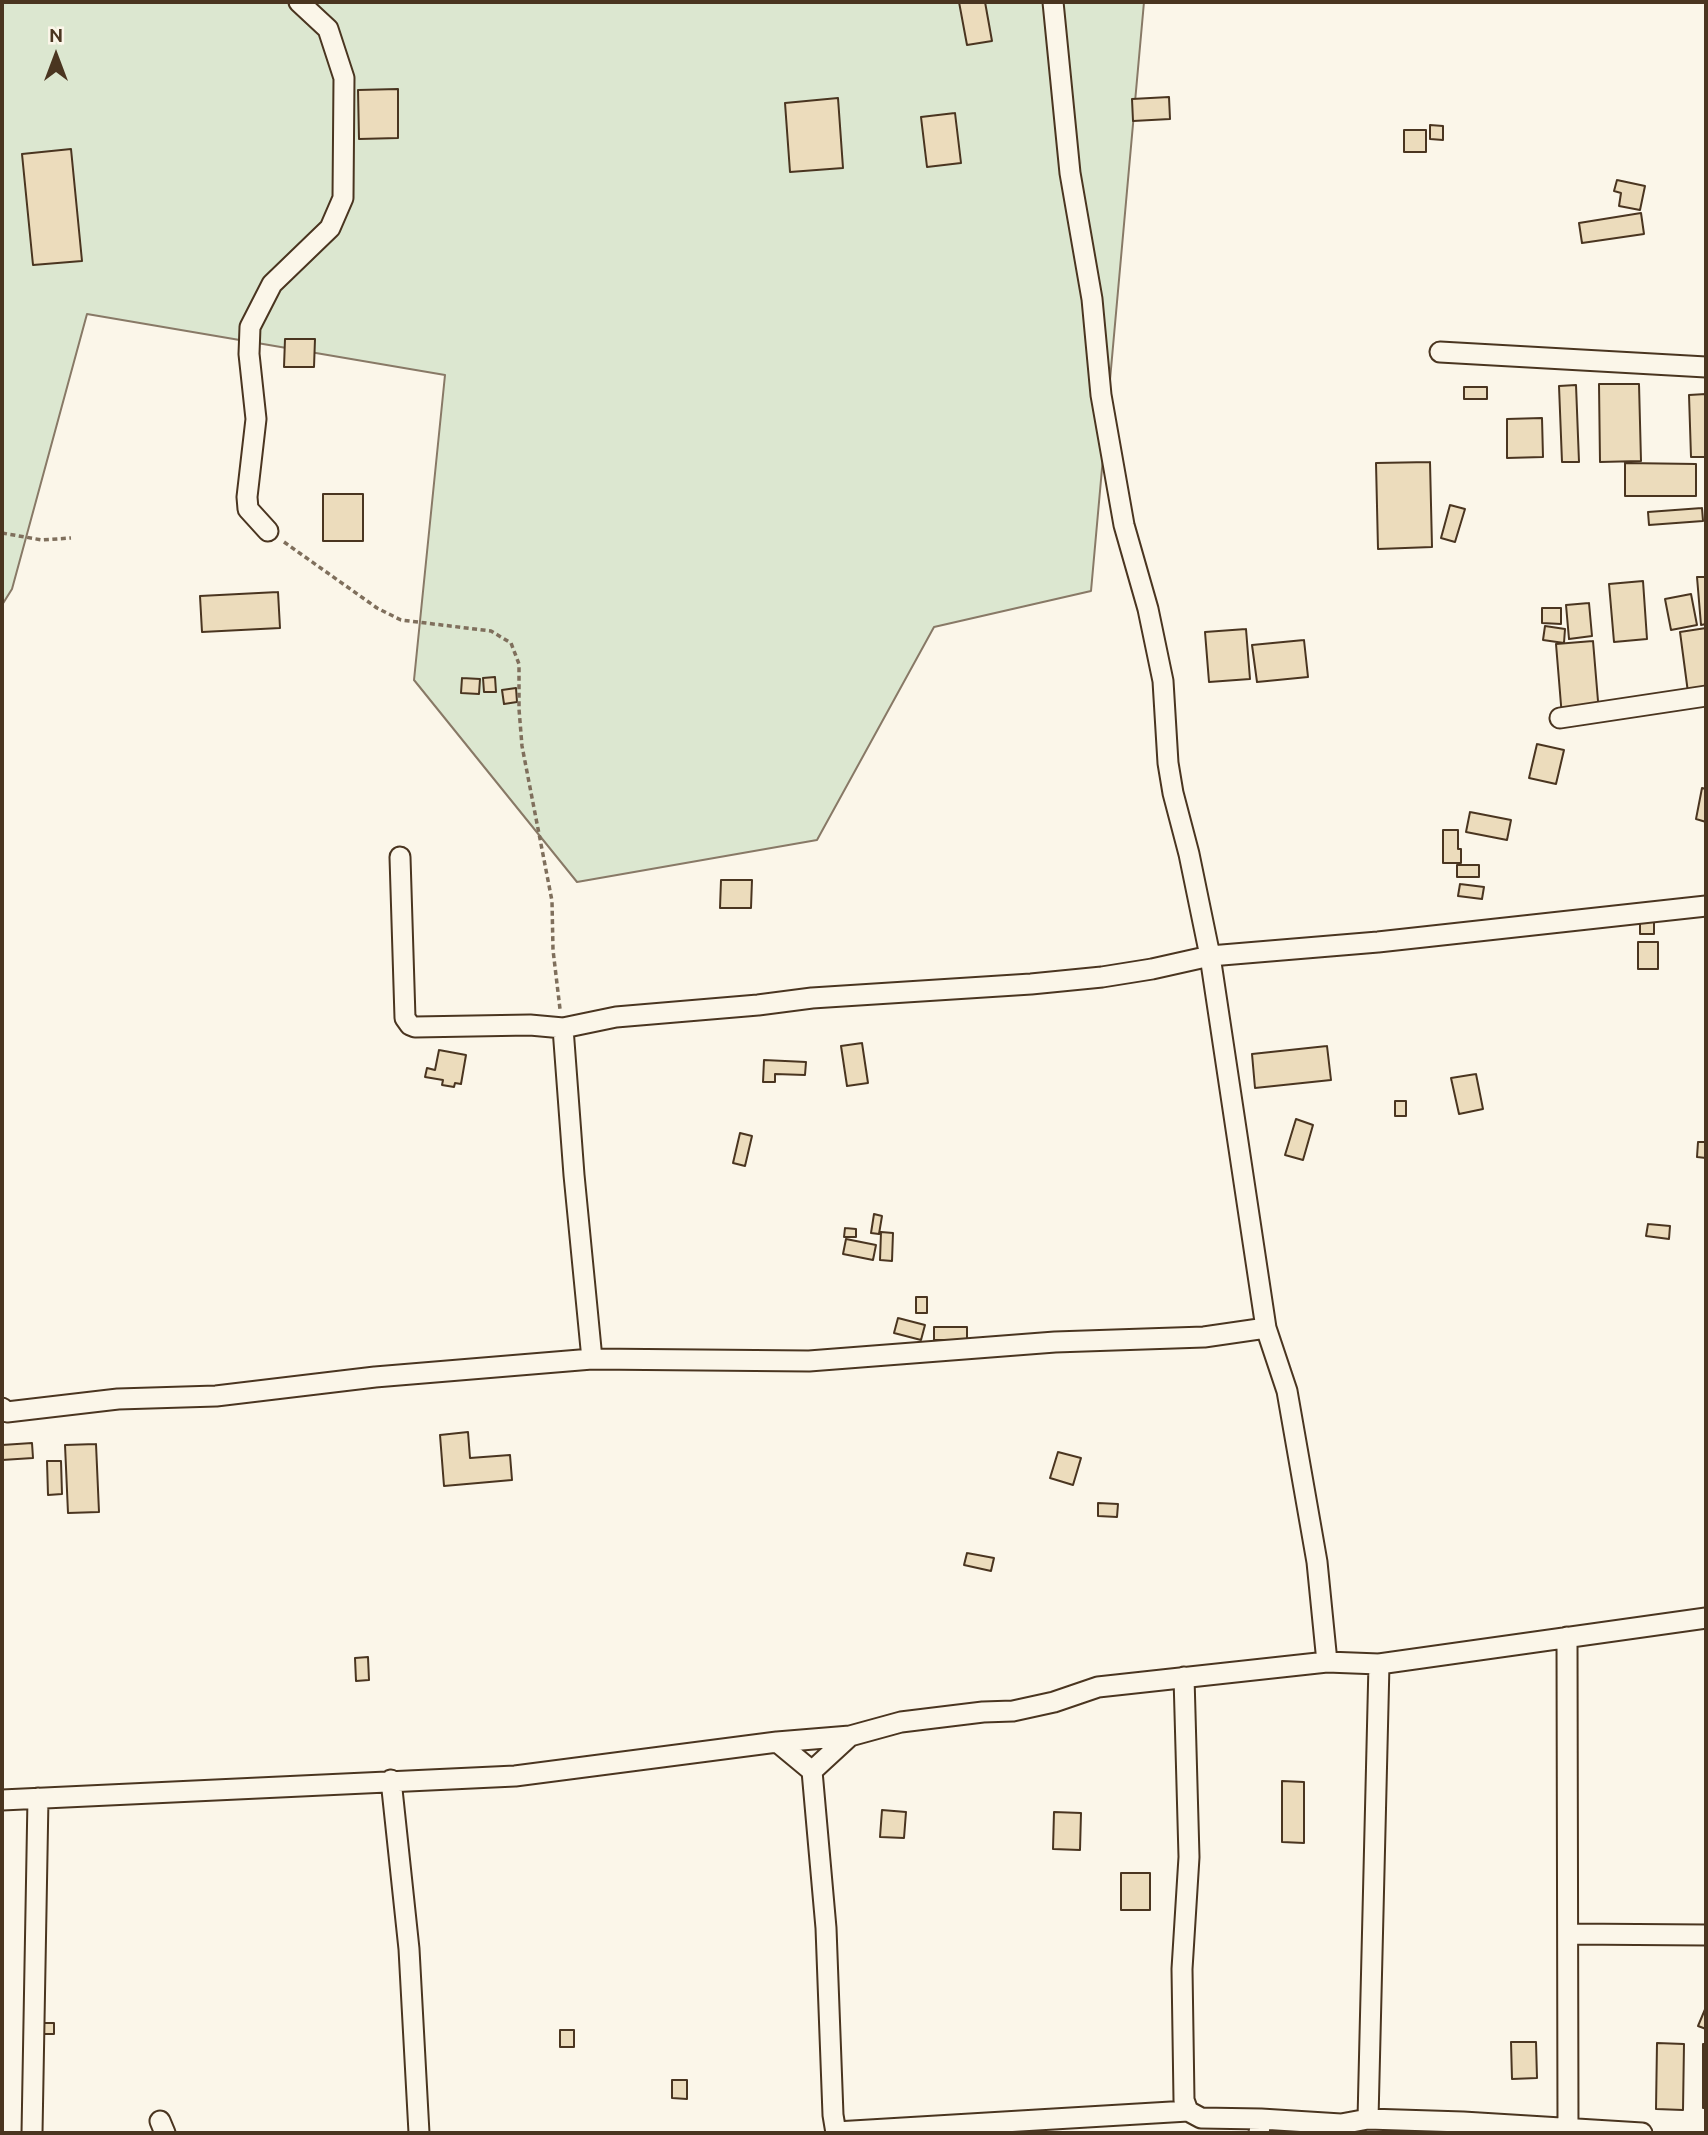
<!DOCTYPE html>
<html>
<head>
<meta charset="utf-8">
<style>
	body { margin:0 }
	#map { position:relative; width:1708px; height:2135px; overflow:hidden; background:#fbf6e9; font-family:Ubuntu,sans-serif }
	canvas { display:block }
	.frame { position:absolute; inset:0; border:4px solid #4a3520; pointer-events:none }
	.north { position:absolute; left:21px; top:21px; width:70px; height:70px; -webkit-text-stroke:5px #fbf6e9; paint-order:stroke; rotate:0deg; font-size:19px; font-weight:700; line-height:28px; text-align:center; color:#4a3520 }
	.north::after { content:''; display:block; margin:auto; width:24px; height:32px; background:#4a3520; clip-path:polygon(50% 0,100% 100%,50% 72%,0 100%) }
</style>
</head>
<body>
<div id="map">
<canvas width="1708" height="2135"></canvas>
<div class="frame"></div>
<div class="north">N</div>
</div>
<script>
const c = document.querySelector('canvas').getContext('2d');
c.lineJoin = 'round';
function fillPath(path, color) { c.fillStyle = color; c.fill(path, 'evenodd'); }
const toPath = rows => new Path2D(rows.map(r => 'M' + r).join(''));
function stroke(path, color, width, dash) { c.strokeStyle = color; c.lineWidth = width; c.lineCap = dash ? 'butt' : 'round'; c.setLineDash(dash || []); c.stroke(path); }
const green = toPath([
	[2,2,1144,2,1091,591,934,627,817,840,577,882,414,680,445,375,87,314,12,589,2,605,2,2]
]);
const building = toPath([
	[959,2,985,2,992,41,967,45,959,2],
	[398,89,398,138,359,139,358,90,398,89],
	[1169,97,1170,119,1133,121,1132,99,1169,97],
	[838,98,843,168,790,172,785,103,838,98],
	[955,113,961,163,927,167,921,117,955,113],
	[1430,125,1443,126,1443,140,1430,139,1430,125],
	[1404,130,1426,130,1426,152,1404,152,1404,130],
	[71,149,82,261,33,265,22,154,71,149],
	[1617,180,1645,186,1640,210,1619,206,1621,193,1614,191,1617,180],
	[1641,213,1644,234,1582,243,1579,223,1641,213],
	[285,339,315,339,314,367,284,367,285,339],
	[1599,384,1639,384,1641,461,1600,462,1599,384],
	[1576,385,1579,462,1562,462,1559,386,1576,385],
	[1464,387,1487,387,1487,399,1464,399,1464,387],
	[1706,394,1706,457,1691,457,1689,395,1706,394],
	[1542,418,1543,457,1507,458,1507,419,1542,418],
	[1430,462,1432,547,1378,549,1376,463,1430,462],
	[1625,463,1696,464,1696,496,1625,496,1625,463],
	[323,494,363,494,363,541,323,541,323,494],
	[1450,505,1465,509,1455,542,1441,538,1450,505],
	[1702,508,1703,521,1649,525,1648,512,1702,508],
	[1697,577,1706,577,1706,624,1701,625,1697,577],
	[1643,581,1647,639,1614,642,1609,584,1643,581],
	[278,592,280,628,202,632,200,596,278,592],
	[1691,594,1697,625,1671,630,1665,599,1691,594],
	[1589,603,1592,636,1569,639,1566,605,1589,603],
	[1542,608,1561,608,1561,624,1542,623,1542,608],
	[1545,626,1565,629,1564,643,1543,640,1545,626],
	[1706,628,1706,698,1689,700,1680,632,1706,628],
	[1246,629,1250,679,1209,682,1205,632,1246,629],
	[1304,640,1308,677,1257,682,1252,645,1304,640],
	[1593,641,1599,713,1562,717,1556,644,1593,641],
	[495,677,496,692,484,692,483,678,495,677],
	[462,678,480,679,479,694,461,693,462,678],
	[516,688,517,702,504,704,502,690,516,688],
	[1537,744,1564,750,1556,784,1529,778,1537,744],
	[1702,788,1706,789,1706,822,1696,819,1702,788],
	[1470,812,1511,820,1507,840,1466,832,1470,812],
	[1443,830,1458,830,1458,849,1461,849,1461,863,1443,863,1443,830],
	[1457,865,1479,865,1479,877,1457,877,1457,865],
	[721,880,752,880,751,908,720,908,721,880],
	[1460,884,1484,887,1482,899,1458,896,1460,884],
	[1640,921,1654,921,1654,934,1640,934,1640,921],
	[1638,942,1658,942,1658,969,1638,969,1638,942],
	[862,1043,868,1083,847,1086,841,1046,862,1043],
	[1327,1046,1331,1080,1255,1088,1252,1054,1327,1046],
	[439,1050,466,1055,461,1084,455,1083,454,1087,442,1085,443,1080,425,1077,427,1068,435,1070,439,1050],
	[764,1060,806,1062,805,1075,775,1074,775,1082,763,1082,764,1060],
	[1476,1074,1483,1109,1459,1114,1451,1078,1476,1074],
	[1395,1101,1406,1101,1406,1116,1395,1116,1395,1101],
	[1296,1119,1313,1125,1303,1160,1285,1155,1296,1119],
	[740,1133,752,1136,745,1166,733,1163,740,1133],
	[1698,1142,1706,1142,1706,1158,1697,1157,1698,1142],
	[874,1214,882,1216,879,1234,871,1233,874,1214],
	[1648,1224,1670,1226,1669,1239,1646,1236,1648,1224],
	[845,1228,856,1229,856,1237,844,1237,845,1228],
	[881,1232,893,1233,892,1261,880,1260,881,1232],
	[846,1239,876,1245,873,1260,843,1254,846,1239],
	[916,1297,927,1297,927,1313,916,1313,916,1297],
	[898,1318,925,1325,921,1340,894,1333,898,1318],
	[934,1327,967,1327,967,1340,934,1340,934,1327],
	[468,1432,470,1458,510,1455,512,1480,444,1486,440,1435,468,1432],
	[32,1443,33,1458,2,1460,2,1445,32,1443],
	[96,1444,99,1512,68,1513,65,1445,96,1444],
	[1058,1452,1081,1458,1073,1485,1050,1478,1058,1452],
	[47,1461,61,1461,62,1494,48,1495,47,1461],
	[1098,1503,1118,1504,1117,1517,1098,1516,1098,1503],
	[967,1553,994,1558,991,1571,964,1565,967,1553],
	[368,1657,369,1680,356,1681,355,1658,368,1657],
	[1282,1781,1304,1782,1304,1843,1282,1842,1282,1781],
	[882,1810,906,1812,904,1838,880,1837,882,1810],
	[1054,1812,1081,1813,1080,1850,1053,1849,1054,1812],
	[1121,1873,1150,1873,1150,1910,1121,1910,1121,1873],
	[1706,2007,1706,2029,1698,2026,1706,2007],
	[43,2023,54,2023,54,2034,43,2034,43,2023],
	[560,2030,574,2030,574,2047,560,2047,560,2030],
	[1511,2042,1536,2042,1537,2078,1512,2079,1511,2042],
	[1657,2043,1684,2044,1683,2110,1656,2109,1657,2043],
	[1703,2044,1706,2044,1706,2108,1703,2108,1703,2044],
	[672,2080,687,2080,687,2099,672,2098,672,2080]
]);
const path = toPath([
	[2,533,42,540,71,538],
	[284,542,377,608,401,620,491,631,511,643,519,664,519,709,522,746,552,901,553,950,560,1009]
]);
const street = toPath([
	[1053,2,1070,173,1092,299,1101,395,1124,525,1148,609,1163,681,1168,763,1173,793,1189,854,1210,956,1266,1328,1287,1391,1317,1562,1327,1662],
	[1440,352,1706,367],
	[268,531,248,509,247,497,256,419,249,354,250,327,272,284,330,228,343,198,344,78,328,29,299,2],
	[1560,718,1706,696],
	[400,857,405,1018,410,1025,415,1027,530,1025,563,1028,616,1017,758,1005,812,998,1031,984,1102,977,1152,969,1210,956,1378,942,1706,906],
	[563,1028,574,1175,592,1359],
	[2,1408,7,1412,118,1399,216,1396,375,1377,592,1359,809,1361,1055,1342,1204,1337,1266,1328],
	[1567,1637,1568,2133],
	[1184,1677,1189,1857,1182,1969,1184,2100,1188,2111,1201,2118,1261,2119,1259,2133],
	[777,1742,812,1771,826,1928,833,2115,836,2133],
	[812,1771,850,1736],
	[391,1780,409,1949,419,2133],
	[2,1800,515,1776,777,1742,850,1736,901,1722,983,1712,1013,1711,1054,1702,1098,1687,1327,1662,1379,1664,1706,1618],
	[1568,1934,1706,1935],
	[1261,2119,1341,2124,1368,2119,1463,2122,1642,2133],
	[1368,2119,1379,1664],
	[160,2121,165,2133],
	[836,2132,1188,2111],
	[32,2133,38,1798]
]);
fillPath(green, '#dce7d0');
stroke(green, '#887966', 2);
fillPath(building, '#ecdcbc');
stroke(building, '#4a3520', 2);
stroke(street, '#4a3520', 23);
stroke(path, '#7f6f5c', 3.5, [5, 3.5]);
stroke(street, '#fbf6e9', 19);
</script>
</body>
</html>
